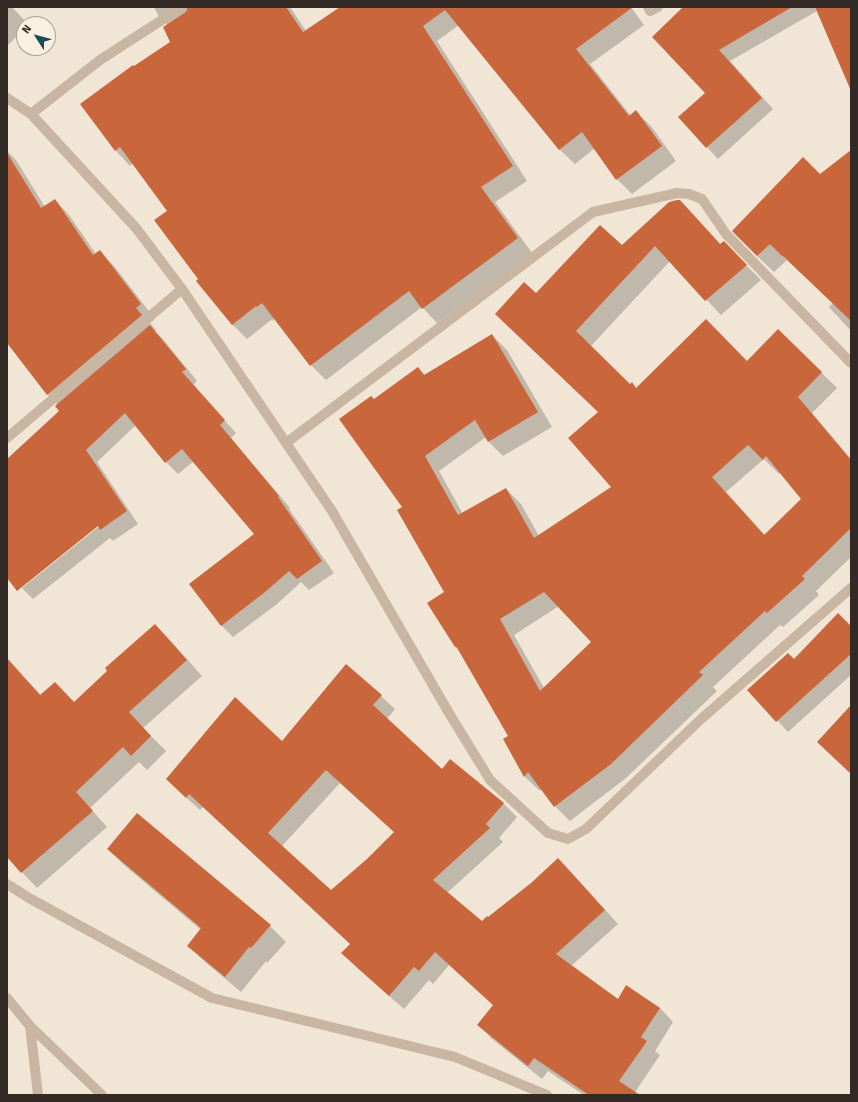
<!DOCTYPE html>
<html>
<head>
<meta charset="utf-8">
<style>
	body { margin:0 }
	#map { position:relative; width:858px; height:1102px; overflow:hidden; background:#f1e6d6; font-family:"Fira Sans",sans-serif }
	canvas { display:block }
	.frame { position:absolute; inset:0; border:8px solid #342a25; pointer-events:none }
	.north { position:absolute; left:16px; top:16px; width:40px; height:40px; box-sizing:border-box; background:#f9f0e2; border:1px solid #aaa196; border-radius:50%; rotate:306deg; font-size:11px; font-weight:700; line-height:16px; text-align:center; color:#342a25 }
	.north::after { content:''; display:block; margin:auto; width:14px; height:18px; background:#194e56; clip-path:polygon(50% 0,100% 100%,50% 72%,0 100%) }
</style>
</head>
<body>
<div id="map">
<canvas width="858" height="1102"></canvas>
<div class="frame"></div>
<div class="north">N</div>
</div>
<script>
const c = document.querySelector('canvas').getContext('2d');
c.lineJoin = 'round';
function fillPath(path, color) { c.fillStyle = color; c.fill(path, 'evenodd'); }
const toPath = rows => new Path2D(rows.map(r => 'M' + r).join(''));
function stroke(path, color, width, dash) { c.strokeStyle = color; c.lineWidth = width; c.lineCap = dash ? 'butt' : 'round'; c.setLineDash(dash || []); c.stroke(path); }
const shadow = toPath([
	[7,7,12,7,28,24,24,24,24,29,7,46],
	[154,7,290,7,306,31,342,7,631,7,644,25,590,64,631,116,636,112,651,126,676,161,632,194,617,179,595,148,575,164,560,150,459,25,437,41,527,181,495,202,532,253,437,323,422,307,326,380,311,365,275,318,272,321,271,320,247,339,233,325,198,281,200,280,168,211,133,163,130,166,116,151,81,105,172,42,168,25,158,15],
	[685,7,814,7,817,11,730,61,773,109,718,159,679,117,706,93],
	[7,151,16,160,45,207,55,200,69,215,96,254,100,252,114,266,155,319,150,323,156,330,155,331,162,338,197,381,193,385,236,433,231,438,290,508,289,509,334,573,309,590,301,582,277,604,233,637,221,625,256,535,194,461,178,474,166,462,136,425,97,462,138,524,113,541,110,538,33,599,22,588,102,524,7,569,7,477,61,411,58,405,48,395,7,341],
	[851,151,851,331,829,307,833,303,787,260,774,272,757,256,820,175],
	[680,201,721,245,738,257,761,280,721,315,670,261,590,347,630,385,632,384,637,389,747,363,778,330,837,388,812,413,851,459,851,557,816,591,819,595,783,627,780,625,713,687,717,691,626,778,570,821,555,806,542,789,540,791,525,777,504,739,509,736,462,653,455,647,428,604,446,593,403,508,374,400,418,368,425,375,492,335,507,350,552,427,503,456,488,441,486,437,439,471,463,514,506,489,521,504,539,536,612,487,599,412,536,295,622,246],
	[764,459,779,474,781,472,803,499,765,535,726,492],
	[559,606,592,642,544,688,514,635],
	[155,625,170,640,202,676,143,728,166,751,147,770,139,762,90,808,107,827,37,888,7,856,7,665,10,663,41,695,74,703],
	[851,627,851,675,788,732,749,690,795,661],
	[381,696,395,709,387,719,442,770,503,803,517,817,499,838,503,842,447,893,482,922,532,884,558,859,572,873,618,924,571,966,618,1000,627,987,660,1008,673,1022,655,1051,660,1055,633,1095,584,1095,548,1071,542,1079,492,1039,479,1025,494,1006,449,965,433,984,429,980,404,1009,356,967,343,953,351,944,203,807,200,810,181,793,282,742],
	[340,783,395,833,368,860,331,892,282,846],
	[138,814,270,926,286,942,267,963,266,961,241,992,204,961,189,946,201,930,124,865,108,849]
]);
const building = toPath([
	[188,7,286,7,303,32,340,7,633,7,576,49,629,116,636,110,662,146,616,180,582,132,559,150,445,10,423,26,513,166,481,187,518,238,422,309,409,291,310,366,262,303,257,307,256,306,232,325,196,281,198,279,154,220,167,211,120,147,115,151,80,104,133,65,134,66,170,42,163,27,186,12],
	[683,7,792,7,719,50,762,98,706,148,678,117,705,93,652,37],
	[815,7,851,7,851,91],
	[851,150,851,321,783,256,782,256,770,244,757,256,732,231,803,157,820,174],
	[7,153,41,208,55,199,93,255,100,250,141,304,136,308,142,315,47,395,7,343],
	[677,200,680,200,720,244,724,241,747,265,705,301,655,246,576,331,630,384,632,382,636,388,706,319,747,361,778,329,822,372,798,397,851,460,851,528,802,576,805,579,767,613,765,611,699,672,703,675,611,764,554,807,528,772,524,777,503,739,508,736,456,646,455,647,427,603,444,592,397,510,402,507,339,419,371,396,374,399,418,367,424,375,492,334,538,412,488,442,475,420,425,456,458,515,506,488,534,538,611,487,568,438,598,412,495,314,524,282,536,293,600,225,622,245,669,202],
	[748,445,763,460,766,456,801,499,764,535,712,477],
	[544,592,591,642,540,691,500,619],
	[150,325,186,369,182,372,225,420,220,425,279,496,278,497,322,561,297,579,289,571,265,592,221,626,189,584,254,534,182,449,165,463,125,413,86,450,127,511,100,530,98,526,17,591,7,578,7,459,59,411,55,406],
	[838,613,851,626,851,654,776,722,747,690,788,653,794,659],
	[155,624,187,660,129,712,151,736,131,756,123,747,76,792,93,811,21,873,7,857,7,658,40,695,55,682,74,702,107,671,105,668],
	[346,664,382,695,373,705,442,769,450,759,504,803,486,824,490,828,433,880,482,921,487,916,488,917,531,883,558,858,605,910,556,954,618,999,626,985,660,1008,641,1037,647,1041,619,1081,640,1095,589,1095,534,1058,528,1066,477,1025,493,1005,435,952,419,971,414,967,389,996,341,953,350,944,189,794,186,798,166,779,235,697,282,741],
	[326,770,394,832,367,859,331,890,268,833],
	[851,705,851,774,817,742],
	[137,813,271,925,251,948,249,947,225,977,187,946,201,928,107,849]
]);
const minor = toPath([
	[648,7,650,11,658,7],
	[7,98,31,114,136,228,182,289,332,511,449,713,490,780,548,833,568,839,586,829,700,720,851,588],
	[31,114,100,60,182,7],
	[7,438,182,289],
	[286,443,593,212,677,193,689,194,702,199,726,234,851,363],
	[7,884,29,898,212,998,455,1057,547,1095],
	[7,998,30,1026,102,1095],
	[30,1026,38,1095]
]);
fillPath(shadow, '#0003');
fillPath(building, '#ca663b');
stroke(minor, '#c9b6a2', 10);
</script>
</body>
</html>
